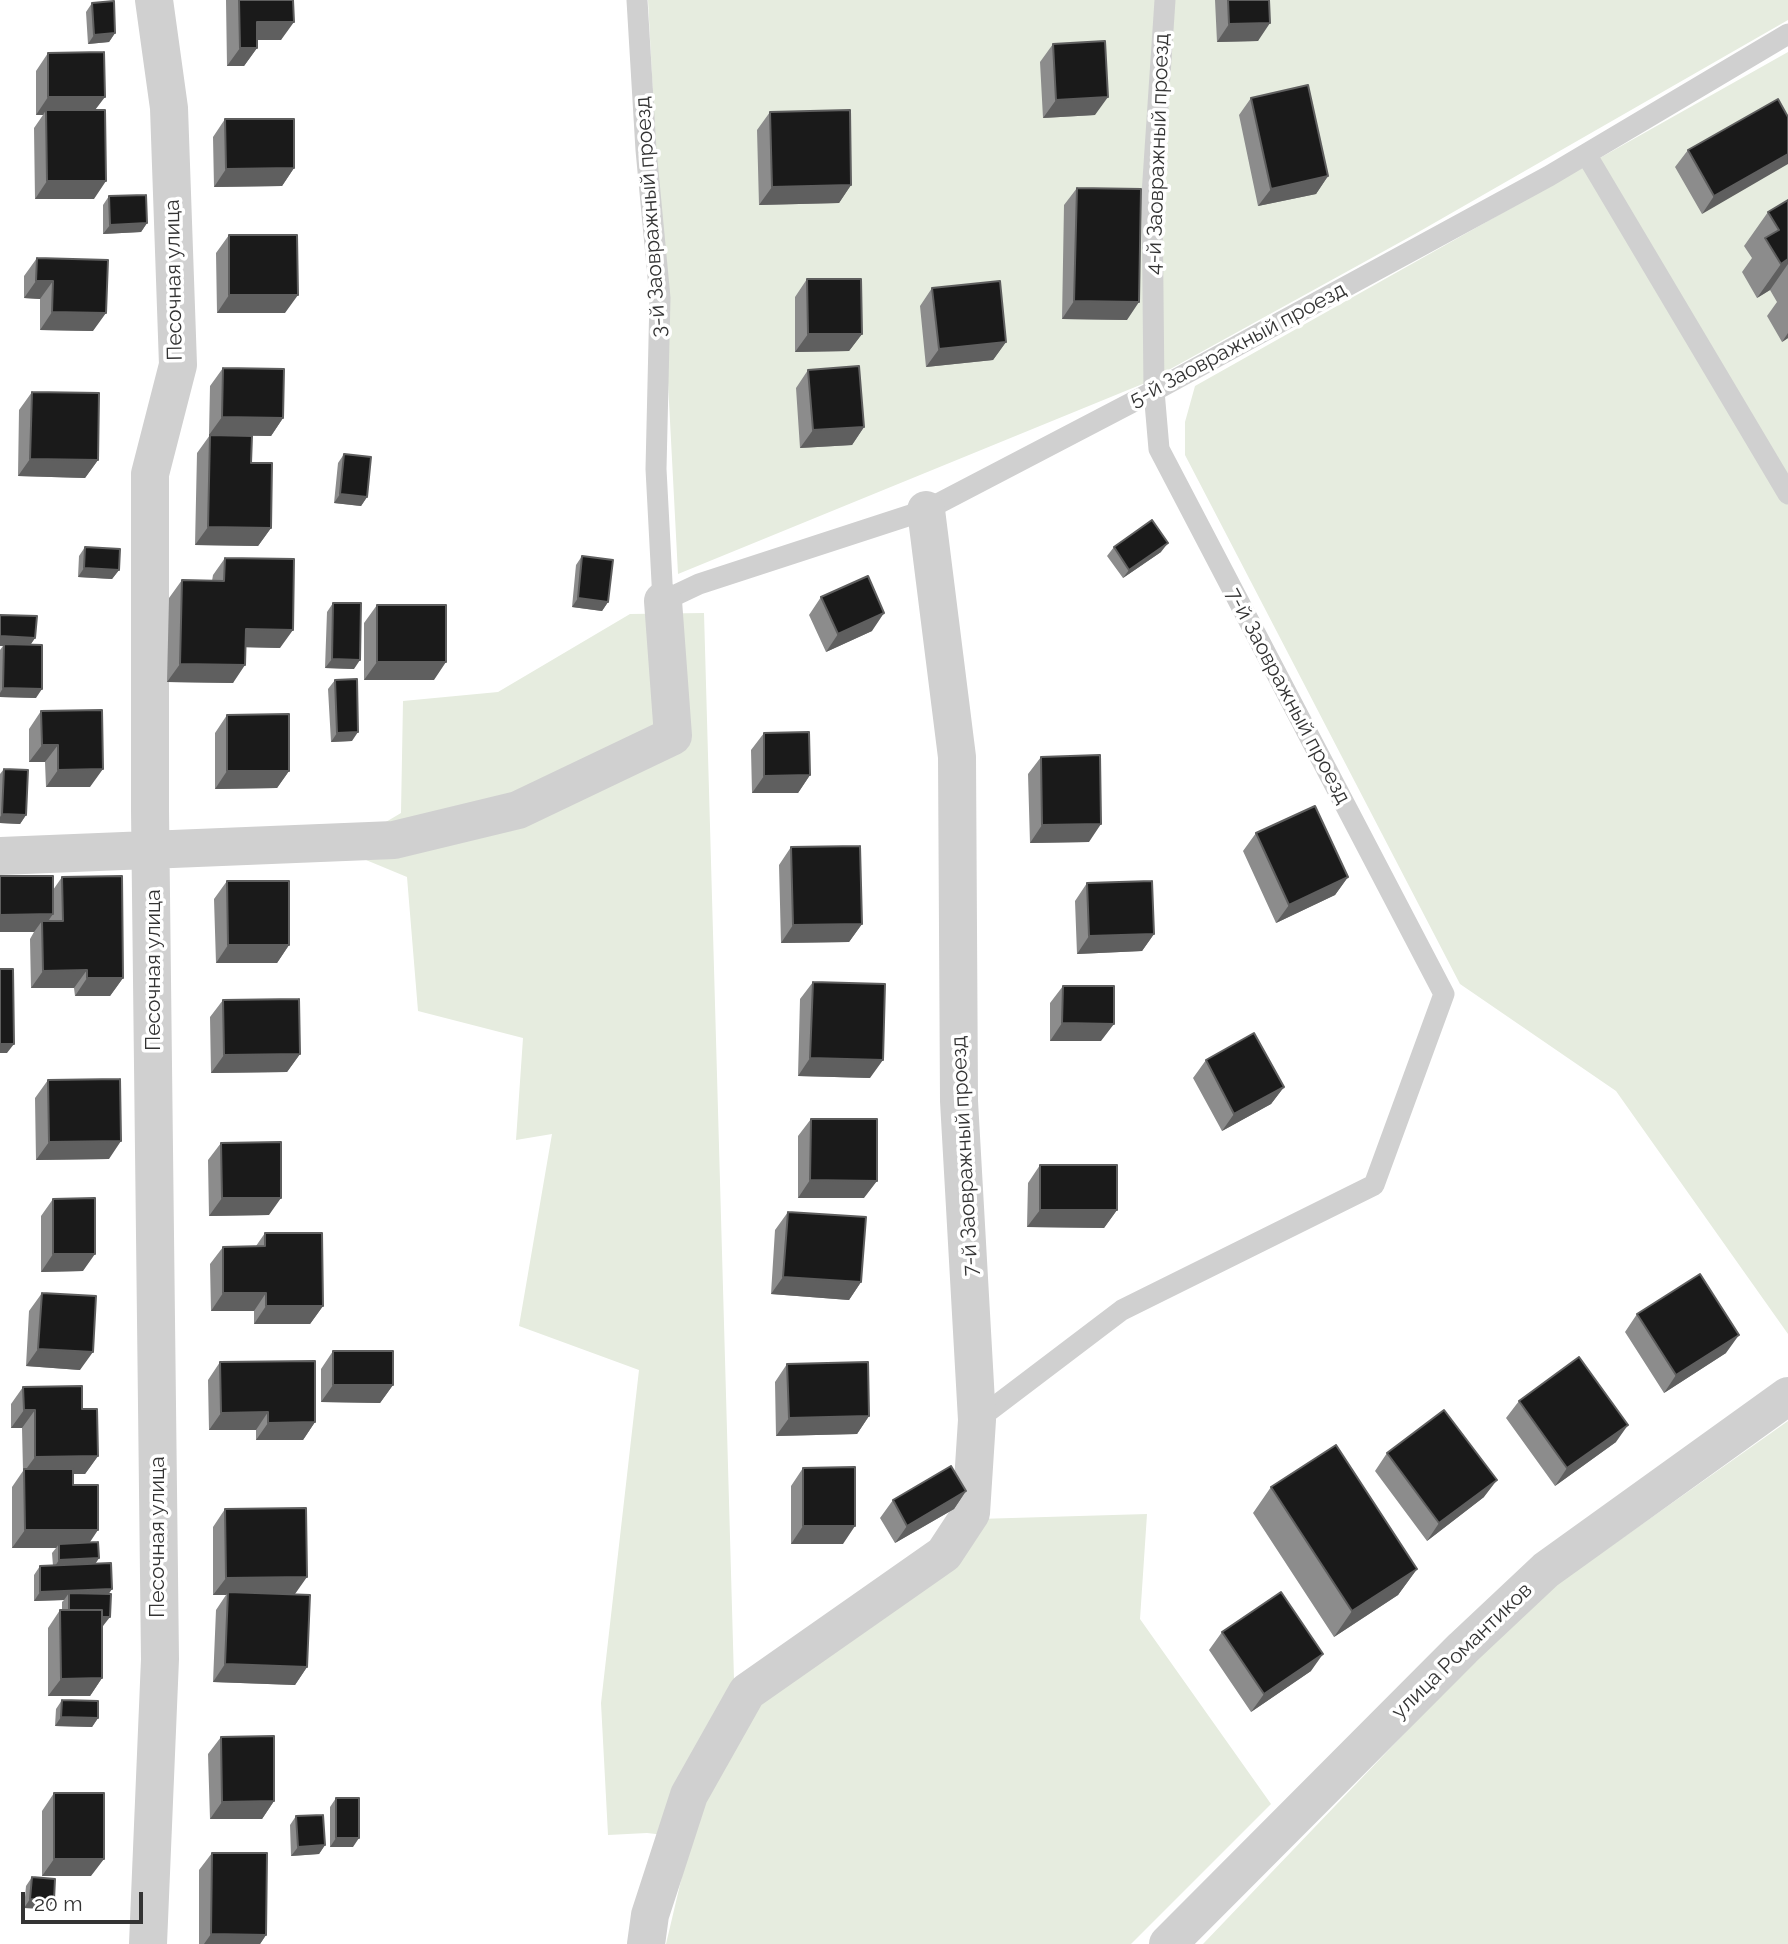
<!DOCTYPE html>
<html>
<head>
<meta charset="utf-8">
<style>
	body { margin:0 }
	#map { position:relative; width:1788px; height:1944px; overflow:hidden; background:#fff; font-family:Raleway,sans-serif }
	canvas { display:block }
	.scale { position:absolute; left:21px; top:1892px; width:122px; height:32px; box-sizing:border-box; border:4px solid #333; border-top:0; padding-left:9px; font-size:21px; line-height:24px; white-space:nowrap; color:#333; -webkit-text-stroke:5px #fff; paint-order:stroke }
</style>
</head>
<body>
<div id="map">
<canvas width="1788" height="1944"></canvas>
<div class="scale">20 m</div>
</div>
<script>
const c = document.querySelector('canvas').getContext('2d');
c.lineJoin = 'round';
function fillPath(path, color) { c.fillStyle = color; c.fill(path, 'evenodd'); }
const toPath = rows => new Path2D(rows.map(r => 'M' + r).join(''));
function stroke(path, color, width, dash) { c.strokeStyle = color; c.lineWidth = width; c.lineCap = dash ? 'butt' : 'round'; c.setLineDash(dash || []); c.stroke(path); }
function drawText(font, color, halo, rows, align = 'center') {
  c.font = font + ' Raleway,sans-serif'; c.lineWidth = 7; c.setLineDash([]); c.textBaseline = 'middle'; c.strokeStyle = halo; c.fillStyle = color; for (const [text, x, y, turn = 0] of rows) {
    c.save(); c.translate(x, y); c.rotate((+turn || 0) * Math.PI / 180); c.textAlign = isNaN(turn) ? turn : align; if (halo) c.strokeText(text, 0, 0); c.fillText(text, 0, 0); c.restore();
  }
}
const green = toPath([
	[648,0,1788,0,1788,20,1415,234,1145,383,678,574],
	[1788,52,1788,1334,1616,1091,1460,984,1185,455,1185,422,1195,386],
	[704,613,734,1679,978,1519,1147,1514,1140,1619,1271,1804,1131,1944,666,1944,691,1838,647,1833,608,1835,601,1703,639,1370,519,1326,552,1134,516,1140,523,1038,418,1011,407,877,366,860,364,835,401,813,403,701,498,692,630,614],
	[1788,1421,1788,1944,1203,1944,1467,1668,1556,1585]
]);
const lane = toPath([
	[637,0,646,150,660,298,656,469,663,601,699,584,926,510,1154,391,1549,176,1788,34],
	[1586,154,1788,494],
	[977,1420,1122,1310,1374,1185,1444,994,1159,449,1154,391,1152,195,1165,0]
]);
const street = toPath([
	[0,856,394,840,518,810,673,736,663,601],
	[148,1944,160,1659,150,810,150,474,178,365,169,108,154,0],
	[646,1944,650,1915,689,1795,747,1692,944,1554,971,1513,977,1420,959,1101,957,757,926,510],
	[1168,1944,1463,1648,1546,1570,1788,1396]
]);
const wall = toPath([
	[226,0,293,0,281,40,257,40,257,48,244,66,227,66],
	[1215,0,1269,0,1258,41,1217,42],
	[92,3,115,33,109,42,88,44,86,12],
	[1053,44,1095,115,1043,118,1040,62],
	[48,53,95,110,94,199,35,199,34,128,43,115,36,115,36,71],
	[1251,98,1328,176,1316,194,1258,206,1239,115],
	[770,112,851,185,839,203,759,205,757,130],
	[1788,117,1702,214,1675,167,1688,150],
	[225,119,294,168,282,186,214,187,213,137],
	[1077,188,1127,320,1062,319,1064,205],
	[109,196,147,223,141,232,103,234,103,205],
	[1788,200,1788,338,1782,342,1767,316,1777,302,1770,290,1757,298,1742,272,1752,258,1744,246,1768,212],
	[229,235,285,313,217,313,216,253],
	[37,258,93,331,40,330,40,299,24,298,24,276],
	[807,279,862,334,849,351,795,352,795,297],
	[932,288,1006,342,993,360,926,367,920,306],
	[223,368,283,418,271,436,209,435,210,386],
	[808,370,864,427,852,445,800,448,796,388],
	[32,392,98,460,85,478,18,476,19,410],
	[210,435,271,528,258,546,195,545,197,453],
	[344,454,367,497,361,506,334,503,338,463],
	[85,547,119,570,112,579,78,577,79,556],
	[1114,547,1161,552,1123,578,1107,556],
	[582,556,608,602,602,611,572,607,576,565],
	[225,558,280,648,246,647,233,683,167,682,169,598,182,580,212,581,213,575],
	[821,597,872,631,826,652,809,615],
	[333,603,354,669,325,668,327,612],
	[377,605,434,680,364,680,364,623],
	[0,615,35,638,30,645,36,698,0,697,0,650,3,646,0,646],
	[335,680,352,741,331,742,328,689],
	[41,711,90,787,46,787,45,762,29,762,29,729],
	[227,715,289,771,277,788,215,789,215,733],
	[764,733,810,775,798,793,752,793,751,750],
	[1041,757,1089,842,1030,843,1028,774],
	[4,769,26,815,20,824,0,823,0,774],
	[1256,833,1348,877,1335,895,1276,923,1243,851],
	[791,847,862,924,849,942,781,943,779,865],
	[0,876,53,890,62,877,123,978,110,996,75,996,74,988,31,988,30,939,34,932,0,932],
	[227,881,289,945,277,963,216,963,214,899],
	[1087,883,1154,934,1142,951,1077,954,1075,901],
	[813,982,870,1078,798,1076,800,999],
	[1063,986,1101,1041,1050,1041,1050,1003],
	[223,1000,300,1054,287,1072,211,1073,210,1017],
	[1206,1060,1284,1087,1271,1104,1222,1131,1193,1078],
	[48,1080,109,1159,36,1160,35,1098],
	[811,1119,864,1198,798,1198,798,1136],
	[221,1143,269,1215,209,1216,208,1160],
	[1040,1165,1117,1210,1104,1228,1027,1227,1028,1183],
	[53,1199,83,1271,41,1272,41,1216],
	[788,1212,861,1282,849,1300,771,1294,775,1230],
	[265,1233,323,1306,310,1324,254,1324,254,1311,211,1311,210,1264,223,1247,256,1246],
	[42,1293,80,1370,26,1366,29,1311],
	[1637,1314,1726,1353,1664,1393,1625,1332],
	[333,1351,393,1385,380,1403,321,1402,321,1369],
	[220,1362,315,1422,303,1440,256,1440,256,1430,209,1430,208,1380],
	[787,1364,869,1416,857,1434,776,1436,775,1382],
	[23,1387,82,1409,98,1456,85,1474,73,1474,73,1485,89,1542,99,1558,95,1564,109,1594,103,1626,102,1626,102,1678,90,1696,48,1696,48,1628,60,1610,62,1610,62,1602,64,1600,34,1601,34,1575,40,1566,53,1566,52,1553,56,1548,12,1548,12,1487,23,1471,22,1428,11,1428,11,1404],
	[1519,1401,1616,1442,1555,1486,1506,1418],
	[1387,1453,1484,1497,1427,1541,1375,1471],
	[803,1468,843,1544,791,1544,791,1486],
	[1271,1487,1417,1569,1398,1595,1334,1637,1253,1513],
	[966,1491,954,1509,895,1543,880,1518,893,1500],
	[225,1509,295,1594,307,1667,295,1685,213,1682,216,1610,226,1595,213,1595,213,1527],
	[1222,1632,1311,1671,1251,1712,1209,1650],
	[62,1700,98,1718,92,1727,55,1726,56,1709],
	[221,1737,274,1801,262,1819,210,1819,208,1754],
	[54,1793,91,1876,42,1876,42,1811],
	[336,1798,353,1847,330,1847,330,1807],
	[296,1816,325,1845,319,1854,291,1856,290,1825],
	[212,1853,266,1935,260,1944,199,1944,199,1870],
	[32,1877,54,1900,48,1909,24,1908,26,1886]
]);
const shadedWall = toPath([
	[257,22,294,22,281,40,244,40],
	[1270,23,1258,41,1217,42,1229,24],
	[115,33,109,42,88,44,94,35],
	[240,48,257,48,244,66,227,66],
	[48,97,105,97,92,114,46,110,43,115,36,115],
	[1108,97,1095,115,1043,118,1056,100],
	[1788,154,1788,164,1702,214,1714,196],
	[294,168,282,186,214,187,226,169],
	[1328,176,1316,194,1258,206,1271,189],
	[47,181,106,181,94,199,35,199],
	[851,185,839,203,759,205,772,187],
	[147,223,141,232,103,234,110,225],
	[1788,259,1788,264,1770,290,1757,298,1781,264],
	[36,281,53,281,40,299,24,298],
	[229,295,298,295,285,313,217,313],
	[1074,301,1139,302,1127,320,1062,319],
	[52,312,106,313,93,331,40,330],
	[1788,333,1788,338,1782,342],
	[808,334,862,334,849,351,795,352],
	[1006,342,993,360,926,367,939,349],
	[222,417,283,418,271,436,209,435],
	[864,427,852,445,800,448,813,430],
	[30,459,98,460,85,478,18,476],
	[340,494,367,497,361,506,334,503],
	[208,527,271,528,258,546,195,545],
	[1168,543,1161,552,1123,578,1129,570],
	[84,568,119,570,112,579,78,577],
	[578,598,608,602,602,611,572,607],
	[884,613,872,631,826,652,838,634],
	[246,629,293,630,280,648,234,647],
	[0,636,35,638,29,647,0,646],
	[332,659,360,660,354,669,325,668],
	[377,662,446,662,434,680,364,680],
	[180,664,245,665,233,683,167,682],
	[3,688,42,689,36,698,0,697,0,693],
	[358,732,352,741,331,742,337,733],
	[42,745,58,745,45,762,29,762],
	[103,769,90,787,46,787,58,770],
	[227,771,289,771,277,788,215,789],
	[810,775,798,793,752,793,764,776],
	[2,814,26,815,20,824,0,823,0,817],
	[1101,824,1089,842,1030,843,1042,825],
	[1348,877,1335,895,1276,923,1289,905],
	[53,914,42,930,42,921,34,932,0,932,0,915],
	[862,924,849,942,781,943,793,925],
	[1154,934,1142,951,1077,954,1089,936],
	[228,945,289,945,277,963,216,963],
	[87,970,74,988,31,988,43,971],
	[87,978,123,978,110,996,75,996],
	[1062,1023,1114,1024,1101,1041,1050,1041],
	[0,1044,14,1044,7,1053,0,1053],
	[300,1054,287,1072,211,1073,224,1055],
	[810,1058,883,1060,870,1078,798,1076],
	[1284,1087,1271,1104,1222,1131,1234,1114],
	[121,1141,109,1159,36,1160,49,1142],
	[810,1180,877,1181,864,1198,798,1198],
	[222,1198,281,1198,269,1215,209,1216],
	[1040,1210,1117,1210,1104,1228,1027,1227],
	[53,1254,95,1254,83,1271,41,1272],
	[783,1277,861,1282,849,1300,771,1294],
	[223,1293,266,1293,254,1311,211,1311],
	[266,1306,323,1306,310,1324,254,1324],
	[1739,1335,1726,1353,1664,1393,1676,1375],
	[38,1349,93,1352,80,1370,26,1366],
	[333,1385,393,1385,380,1403,321,1402],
	[24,1410,35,1410,22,1428,11,1428],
	[268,1412,256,1430,209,1430,221,1413],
	[869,1416,857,1434,776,1436,789,1418],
	[315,1422,303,1440,256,1440,268,1423],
	[1628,1425,1616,1442,1555,1486,1567,1468],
	[98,1456,85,1474,24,1474,24,1472,35,1457],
	[1497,1480,1484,1497,1427,1541,1439,1523],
	[966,1491,954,1509,895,1543,907,1526],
	[803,1526,855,1526,843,1544,791,1544],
	[25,1530,98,1530,86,1548,59,1544,56,1548,12,1548],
	[99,1558,93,1567,53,1569,59,1560],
	[1417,1569,1398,1595,1334,1637,1352,1611],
	[307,1577,295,1594,228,1592,226,1595,213,1595,226,1578],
	[112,1589,106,1598,69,1593,64,1600,34,1601,40,1592],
	[68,1616,110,1617,103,1626,62,1625],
	[1323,1654,1311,1671,1251,1712,1264,1694],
	[225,1664,307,1667,295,1685,213,1682],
	[102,1678,90,1696,48,1696,61,1679],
	[61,1717,98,1718,92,1727,55,1726],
	[274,1801,262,1819,210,1819,222,1802],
	[336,1838,359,1838,353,1847,330,1847],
	[325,1845,319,1854,291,1856,298,1847],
	[54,1859,104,1859,91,1876,42,1876],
	[30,1899,54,1900,48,1909,24,1908],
	[211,1934,266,1935,260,1944,204,1944]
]);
const building = toPath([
	[239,0,293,0,294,22,257,22,257,48,240,48,239,0],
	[1228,0,1269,0,1270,23,1229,24,1228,0],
	[114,1,115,33,94,35,92,3,114,1],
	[1105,41,1108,97,1056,100,1053,44,1105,41],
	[104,52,105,97,48,97,48,53,104,52],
	[1308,85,1328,176,1271,189,1251,98,1308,85],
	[1778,99,1788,117,1788,154,1714,196,1688,150,1778,99],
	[46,110,105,110,106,181,47,181,46,110],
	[850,110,851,185,772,187,770,112,850,110],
	[225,119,294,119,294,168,226,169,225,119],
	[1077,188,1141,189,1139,302,1074,301,1077,188],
	[146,195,147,223,110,225,109,196,146,195],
	[1788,200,1788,259,1781,264,1765,238,1779,230,1768,212,1788,200],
	[229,235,297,235,298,295,229,295,229,235],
	[37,258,108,260,106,313,52,312,53,281,36,281,37,258],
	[807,279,861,279,862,334,808,334,807,279],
	[1000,281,1006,342,939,349,932,288,1000,281],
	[859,366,864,427,813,430,808,370,859,366],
	[223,368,284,369,283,418,222,417,223,368],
	[32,392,99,393,98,460,30,459,32,392],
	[210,435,252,436,251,463,272,463,271,528,208,527,210,435],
	[344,454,371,457,367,497,340,494,344,454],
	[1152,520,1168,543,1129,570,1114,547,1152,520],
	[85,547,120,549,119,570,84,568,85,547],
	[582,556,613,560,608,602,578,598,582,556],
	[225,558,294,559,293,630,246,629,245,665,180,664,182,580,224,581,225,558],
	[868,576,884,613,838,634,821,597,868,576],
	[333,603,361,603,360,660,332,659,333,603],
	[377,605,446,605,446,662,377,662,377,605],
	[0,615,37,616,35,638,0,636,0,615],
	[4,644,42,645,42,689,3,688,4,644],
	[357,679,358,732,337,733,335,680,357,679],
	[102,710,103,769,58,770,58,745,42,745,41,711,102,710],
	[289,714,289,771,227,771,227,715,289,714],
	[809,732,810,775,764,776,764,733,809,732],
	[1100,755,1101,824,1042,825,1041,757,1100,755],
	[4,769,28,770,26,815,2,814,4,769],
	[1315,806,1348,877,1289,905,1256,833,1315,806],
	[860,846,862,924,793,925,791,847,860,846],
	[0,876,53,876,53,914,0,915,0,876],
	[122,876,123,978,87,978,87,970,43,971,42,921,63,921,62,877,122,876],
	[227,881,289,881,289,945,228,945,227,881],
	[1152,881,1154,934,1089,936,1087,883,1152,881],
	[0,969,13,969,14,1044,0,1044,0,969],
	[813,982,885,984,883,1060,810,1058,813,982],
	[1063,986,1114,986,1114,1024,1062,1023,1063,986],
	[299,999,300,1054,224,1055,223,1000,299,999],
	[1254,1033,1284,1087,1234,1114,1206,1060,1254,1033],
	[120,1079,121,1141,49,1142,48,1080,120,1079],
	[811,1119,877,1119,877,1181,810,1180,811,1119],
	[281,1142,281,1198,222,1198,221,1143,281,1142],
	[1040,1165,1117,1165,1117,1210,1040,1210,1040,1165],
	[95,1198,95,1254,53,1254,53,1199,95,1198],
	[788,1212,866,1217,861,1282,783,1277,788,1212],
	[265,1233,322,1233,323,1306,266,1306,266,1293,223,1293,223,1247,265,1246,265,1233],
	[1700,1274,1739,1335,1676,1375,1637,1314,1700,1274],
	[42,1293,96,1296,93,1352,38,1349,42,1293],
	[333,1351,393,1351,393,1385,333,1385,333,1351],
	[1579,1357,1628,1425,1567,1468,1519,1401,1579,1357],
	[315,1361,315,1422,268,1423,268,1412,221,1413,220,1362,315,1361],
	[868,1362,869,1416,789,1418,787,1364,868,1362],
	[82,1386,82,1409,97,1409,98,1456,35,1457,35,1410,24,1410,23,1387,82,1386],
	[1444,1410,1497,1480,1439,1523,1387,1453,1444,1410],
	[1336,1445,1417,1569,1352,1611,1271,1487,1336,1445],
	[951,1466,966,1491,907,1526,893,1500,951,1466],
	[855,1467,855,1526,803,1526,803,1468,855,1467],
	[24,1469,73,1469,73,1485,98,1485,98,1530,25,1530,24,1469],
	[306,1508,307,1577,226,1578,225,1509,306,1508],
	[98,1542,99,1558,59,1560,59,1544,98,1542],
	[111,1563,112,1589,40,1592,40,1566,111,1563],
	[228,1592,310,1595,307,1667,225,1664,228,1592],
	[1281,1592,1323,1654,1264,1694,1222,1632,1281,1592],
	[69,1593,111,1594,110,1617,102,1617,102,1610,69,1610,69,1593],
	[60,1610,102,1610,102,1678,61,1679,60,1610],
	[62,1700,98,1701,98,1718,61,1717,62,1700],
	[274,1736,274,1801,222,1802,221,1737,274,1736],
	[54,1793,104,1793,104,1859,54,1859,54,1793],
	[336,1798,359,1798,359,1838,336,1838,336,1798],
	[323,1815,325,1845,298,1847,296,1816,323,1815],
	[212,1853,267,1853,266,1935,211,1934,212,1853],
	[32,1877,55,1879,54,1900,30,1899,32,1877]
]);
const streetNames = [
	["4-й Заовражный проезд",1158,154,-88],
	["3-й Заовражный проезд",651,217,-94],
	["Песочная улица",174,280,-91],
	["5-й Заовражный проезд",1238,345,-28],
	["7-й Заовражный проезд",1288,696,62],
	["Песочная улица",154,970,-90],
	["7-й Заовражный проезд",965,1156,-93],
	["Песочная улица",158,1537,-90],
	["улица Романтиков",1462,1651,-44]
];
fillPath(green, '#e6ecdf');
stroke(lane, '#d0d0d0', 21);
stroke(street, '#d0d0d0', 38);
fillPath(wall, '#8c8c8c');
fillPath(shadedWall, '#5f5f5f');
fillPath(building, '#1a1a1a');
stroke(building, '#5f5f5f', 2);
drawText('21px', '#333', '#fff', streetNames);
</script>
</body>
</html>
